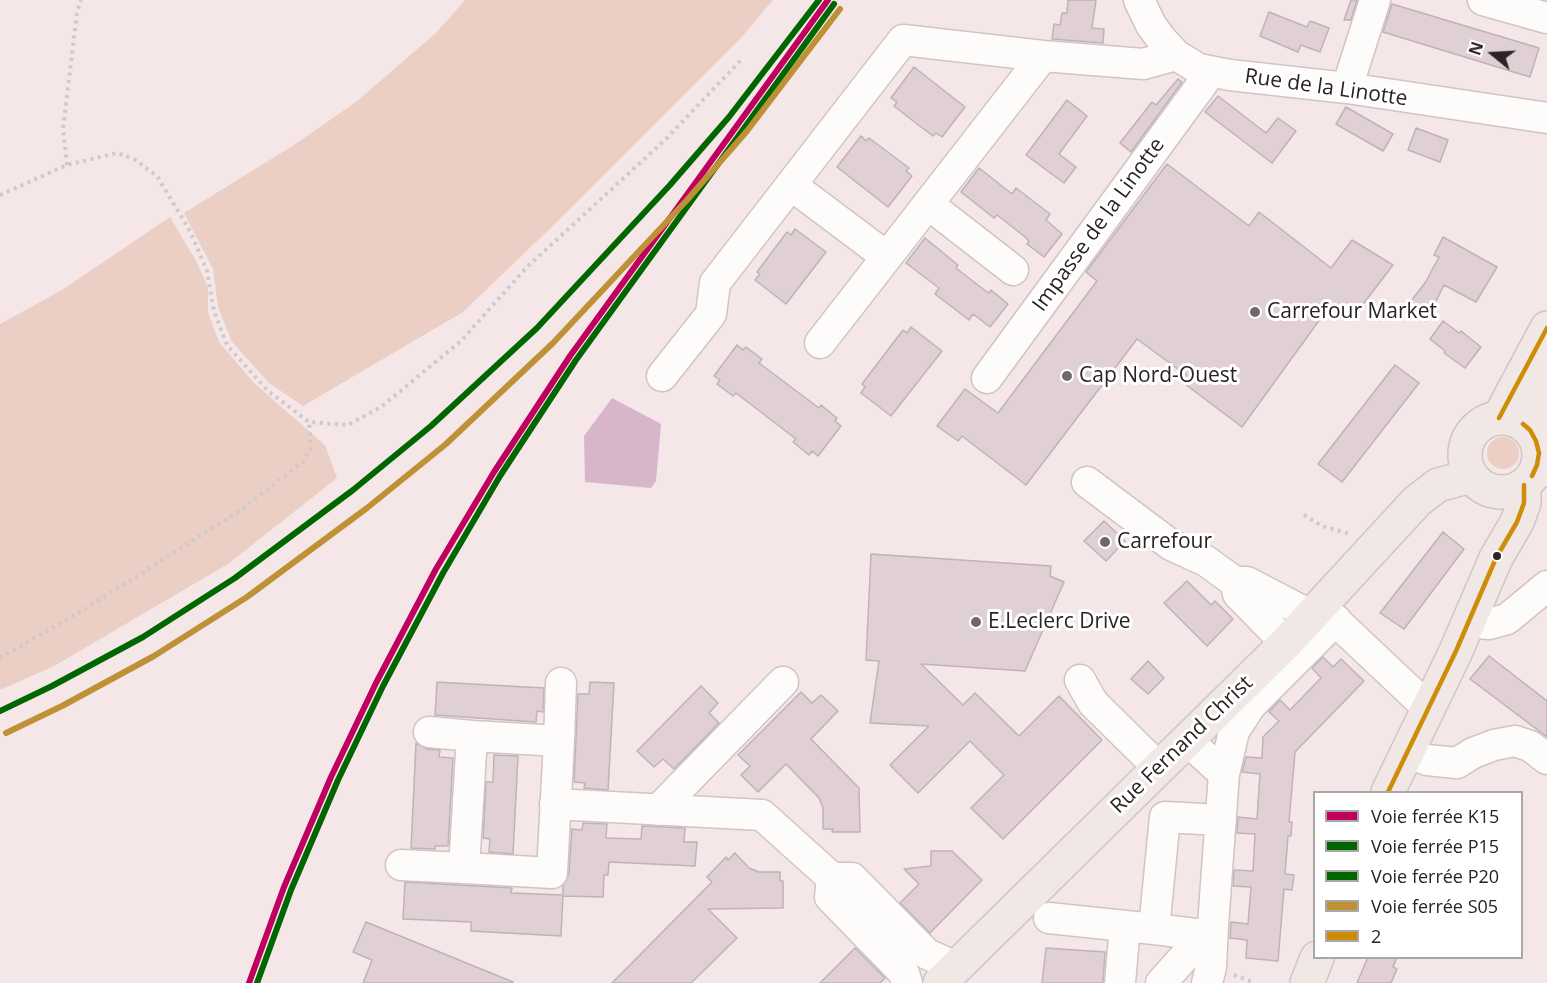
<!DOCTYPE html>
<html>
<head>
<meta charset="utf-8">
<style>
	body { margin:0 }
	#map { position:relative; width:1547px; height:983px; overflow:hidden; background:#f5e6e7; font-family:"Open Sans",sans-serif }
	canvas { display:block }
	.legend { position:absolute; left:1313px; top:791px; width:210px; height:168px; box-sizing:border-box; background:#fff; border:2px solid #aaa7a7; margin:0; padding:8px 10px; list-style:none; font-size:18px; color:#2b2223 }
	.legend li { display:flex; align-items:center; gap:12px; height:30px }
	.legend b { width:30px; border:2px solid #aaa7a7 }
	.north { position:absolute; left:1463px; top:24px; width:60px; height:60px; -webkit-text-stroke:4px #fff; paint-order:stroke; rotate:288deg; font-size:16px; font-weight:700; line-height:24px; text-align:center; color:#2b2223 }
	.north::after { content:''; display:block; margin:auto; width:21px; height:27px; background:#2b2223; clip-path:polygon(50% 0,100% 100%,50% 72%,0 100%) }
</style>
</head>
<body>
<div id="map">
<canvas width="1547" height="983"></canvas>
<ul class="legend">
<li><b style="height:8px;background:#bf005f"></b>Voie ferrée K15</li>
<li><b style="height:8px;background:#060"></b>Voie ferrée P15</li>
<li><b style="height:8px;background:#060"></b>Voie ferrée P20</li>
<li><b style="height:8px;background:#bf9136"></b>Voie ferrée S05</li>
<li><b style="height:8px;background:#ce8c07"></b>2</li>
</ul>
<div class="north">N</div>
</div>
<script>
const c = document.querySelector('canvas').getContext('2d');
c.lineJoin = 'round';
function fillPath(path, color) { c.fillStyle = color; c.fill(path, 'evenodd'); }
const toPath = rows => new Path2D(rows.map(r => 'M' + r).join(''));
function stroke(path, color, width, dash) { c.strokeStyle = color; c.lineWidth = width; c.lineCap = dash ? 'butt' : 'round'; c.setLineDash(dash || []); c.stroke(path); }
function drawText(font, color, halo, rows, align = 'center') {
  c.font = font + ' "Open Sans",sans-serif'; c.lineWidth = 6; c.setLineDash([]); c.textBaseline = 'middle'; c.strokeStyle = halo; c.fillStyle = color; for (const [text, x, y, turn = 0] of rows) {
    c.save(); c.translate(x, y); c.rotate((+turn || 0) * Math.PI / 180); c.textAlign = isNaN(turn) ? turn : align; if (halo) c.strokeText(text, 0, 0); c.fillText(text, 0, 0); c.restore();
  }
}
const green = toPath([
	[465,0,773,0,740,39,562,217,463,312,303,406,269,383,232,342,218,307,213,269,184,213,294,145,356,102,437,32],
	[170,217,196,261,208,287,208,312,219,342,254,383,325,445,337,478,228,564,54,666,0,690,0,324,62,290],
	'1487 453a16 16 0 1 1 32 0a16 16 0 1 1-32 0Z'
]);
const water = toPath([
	[612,398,661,424,656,481,651,488,585,482,584,436]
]);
const building = toPath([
	[1068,0,1096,0,1092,28,1104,29,1103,43,1052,39,1054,24,1060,25,1062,13,1067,13,1068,0],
	[1351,0,1357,0,1351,20,1344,20,1351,0],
	[1392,4,1539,48,1530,77,1383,32,1392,4],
	[1269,12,1307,27,1310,21,1329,28,1320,52,1301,45,1298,52,1260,36,1269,12],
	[914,67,965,107,942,137,936,133,933,136,917,124,894,106,897,102,891,98,914,67],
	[1178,79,1182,82,1131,152,1120,143,1152,102,1156,105,1178,79],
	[1218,96,1266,133,1278,118,1296,131,1272,163,1205,112,1218,96],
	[1067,100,1087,116,1059,154,1076,167,1064,183,1026,155,1067,100],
	[1346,107,1393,134,1383,151,1336,124,1346,107],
	[1416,128,1448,140,1440,162,1408,150,1416,128],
	[861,136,866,141,869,138,909,168,906,171,912,176,888,207,837,167,861,136],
	[1167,164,1249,226,1259,212,1331,268,1352,240,1393,265,1351,320,1331,304,1242,427,1181,381,1186,375,1137,339,1026,485,962,436,958,441,937,426,965,389,998,413,1097,281,1086,272,1167,164],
	[979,168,1012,194,1016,188,1050,214,1046,220,1062,234,1044,257,1027,244,1029,241,1024,236,997,215,994,218,961,192,979,168],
	[795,229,826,252,786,304,755,280,760,274,757,272,787,232,791,235,795,229],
	[1443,237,1497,267,1476,302,1444,285,1426,321,1407,306,1425,283,1439,257,1434,255,1443,237],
	[925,238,958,265,956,268,983,289,989,293,991,290,1008,304,990,327,973,314,969,320,935,294,939,288,906,263,925,238],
	[1443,321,1459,333,1461,331,1481,347,1465,368,1444,353,1445,351,1430,339,1443,321],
	[911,327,942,351,891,416,861,393,865,387,862,384,903,330,907,333,911,327],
	[737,345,743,350,746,347,762,359,759,363,819,408,821,405,837,418,835,421,841,426,818,456,812,451,809,455,793,442,796,439,736,393,733,396,717,384,720,380,714,376,737,345],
	[1395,365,1419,383,1342,482,1318,464,1395,365],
	[1104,521,1125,541,1106,561,1084,541,1104,521],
	[1443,532,1464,549,1404,629,1380,613,1443,532],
	[871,554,1051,566,1050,576,1064,582,1025,671,921,664,963,705,975,693,1019,736,1059,696,1102,740,1003,839,971,808,1004,775,970,741,918,793,890,765,929,726,870,723,879,661,866,660,871,554],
	[1187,581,1211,605,1215,601,1233,619,1207,646,1164,603,1187,581],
	[1489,656,1547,701,1547,737,1470,679,1489,656],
	[1323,657,1333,667,1341,659,1364,681,1295,752,1289,822,1292,822,1291,836,1288,836,1285,874,1294,875,1292,890,1284,889,1278,961,1246,958,1247,940,1230,938,1231,922,1248,924,1251,887,1233,886,1234,870,1253,871,1255,834,1237,833,1238,817,1257,819,1260,774,1242,772,1246,757,1262,758,1263,737,1279,721,1269,712,1280,700,1290,710,1321,678,1312,668,1323,657],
	[1148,661,1164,678,1148,694,1131,679,1148,661],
	[437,682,544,688,543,712,537,711,536,722,435,715,437,682],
	[590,682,614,683,608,790,584,788,585,783,574,782,578,694,589,694,590,682],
	[701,686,718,703,709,713,719,723,674,769,663,759,654,767,637,751,701,686],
	[801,692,812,703,821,695,838,711,811,739,859,788,860,832,832,832,833,829,823,829,823,808,819,798,786,764,758,792,741,775,750,766,738,755,801,692],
	[416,743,427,749,440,750,439,757,453,758,448,846,435,846,435,849,411,848,416,743],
	[494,755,518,756,513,854,489,852,490,839,483,838,486,782,493,782,494,755],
	[583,823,607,824,606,838,641,839,642,826,685,828,684,842,697,842,695,866,609,862,608,875,604,875,603,897,563,896,563,885,569,874,572,829,582,830,583,823],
	[931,851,952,851,982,880,930,933,900,903,919,884,904,869,931,866,931,851],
	[735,853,749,868,759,872,780,872,780,881,783,881,783,908,708,909,737,938,691,983,612,983,712,882,707,877,726,857,728,860,735,853],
	[405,882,512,888,511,893,563,895,561,936,471,931,471,922,403,919,405,882],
	[366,922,513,982,513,983,363,983,372,960,353,952,366,922],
	[855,948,885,978,880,983,820,983,855,948],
	[1046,948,1105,952,1103,983,1042,983,1046,948],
	[1368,957,1397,957,1393,967,1397,969,1391,983,1357,983,1368,957]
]);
const path = toPath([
	[67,165,63,129,77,12,81,0],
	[0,195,67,165,117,153,134,159,157,176,190,231,207,271,214,311,227,345,268,391,309,422,348,425,381,407,461,341,527,267,665,140,741,60],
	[1304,515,1322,526,1350,534],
	[0,658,90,606,239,511,303,462,311,447,309,422],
	[1234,975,1255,983]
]);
const minor = toPath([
	[1139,0,1151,25,1162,40,1176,55,1199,69,1230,75,1347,88,1547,118],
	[1483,0,1547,18],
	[1347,88,1375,0],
	[791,185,887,257],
	[928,204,1013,270],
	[820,343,1043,56],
	[662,376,711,314,715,283,903,40,1043,56,1143,64,1176,55],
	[987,378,1211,72],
	[1537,465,1547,471],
	[1087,482,1171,545,1206,561,1235,582],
	[1321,607,1428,708],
	[1469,622,1489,624,1507,619,1547,586],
	[1286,643,1238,594,1235,582,1247,582,1312,616],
	[1080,680,1093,703,1159,768],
	[429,732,472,736],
	[472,736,559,741,552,873,464,868,472,736],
	[559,741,561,683],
	[1406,752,1427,760,1457,763,1473,753,1494,745,1515,741,1530,746,1547,759],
	[1224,774,1234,731,1251,705,1336,620],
	[555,804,762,815,832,878,852,878,927,954,956,967],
	[658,810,783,682],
	[401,865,464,868],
	[832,878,830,897,904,973,907,983],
	[1049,918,1154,929],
	[1204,935,1154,929,1165,817,1221,820],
	[1120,983,1125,926],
	[1161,983,1213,925,1224,774,1187,740],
	[1207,983,1211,967,1213,925]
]);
const major = toPath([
	[1499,418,1547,328],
	'1465 455a37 37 0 1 1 74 0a37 37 0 1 1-74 0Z',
	[1530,430,1537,400,1547,380],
	[1388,792,1456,651,1496,558,1517,522,1524,503,1524,485],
	[940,983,1286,643,1417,501,1438,485,1471,476],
	[1307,983,1317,958]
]);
const bus1 = toPath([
	[1499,418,1547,328],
	[1523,424,1530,430,1536,441,1539,453,1537,465,1532,476],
	[1388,792,1456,651,1496,558,1517,522,1524,503,1524,485]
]);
const rail1 = toPath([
	[249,983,284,887,331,777,376,683,436,569,494,472,570,356,828,0]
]);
const rail2 = toPath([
	[257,983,291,890,338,780,383,686,443,573,500,476,576,360,834,4]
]);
const rail3 = toPath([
	[0,711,52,686,143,637,235,578,353,490,431,426,537,328,670,185,729,117,819,0]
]);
const rail4 = toPath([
	[6,733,62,706,154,656,247,597,367,508,446,444,553,343,687,200,747,131,840,9]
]);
const markers = [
	[1255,312,6,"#726768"],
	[1067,376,6,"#726768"],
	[1105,542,6,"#726768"],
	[1497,556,5,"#2b2223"],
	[976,622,6,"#726768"]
];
const streetNames = [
	["Rue de la Linotte",1326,88,8],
	["Impasse de la Linotte",1099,225,-54],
	["Rue Fernand Christ",1182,745,-44]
];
const poiNames = [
	["Carrefour Market",1267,312],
	["Cap Nord-Ouest",1079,376],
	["Carrefour",1117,542],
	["E.Leclerc Drive",988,622]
];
fillPath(green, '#ebcfc4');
fillPath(water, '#d7b6cc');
fillPath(building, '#e0cfd4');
stroke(building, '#bfb3b6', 1.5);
stroke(minor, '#d0c4c5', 33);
stroke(major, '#ccc6c6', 36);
stroke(path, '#cec9ca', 4, [3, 4.5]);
stroke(minor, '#fefbfb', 30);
stroke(major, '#f1e7e5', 33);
stroke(bus1, '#ce8c07', 4.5);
stroke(rail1, '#bf005f', 6);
stroke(rail2, '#060', 6);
stroke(rail3, '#060', 6);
stroke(rail4, '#bf9136', 6);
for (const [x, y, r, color] of markers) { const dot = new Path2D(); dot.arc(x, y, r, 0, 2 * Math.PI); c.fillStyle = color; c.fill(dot); stroke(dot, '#fff', 2); }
drawText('21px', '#2b2223', '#fff', streetNames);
drawText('21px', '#2b2223', '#fff', poiNames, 'left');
</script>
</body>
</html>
